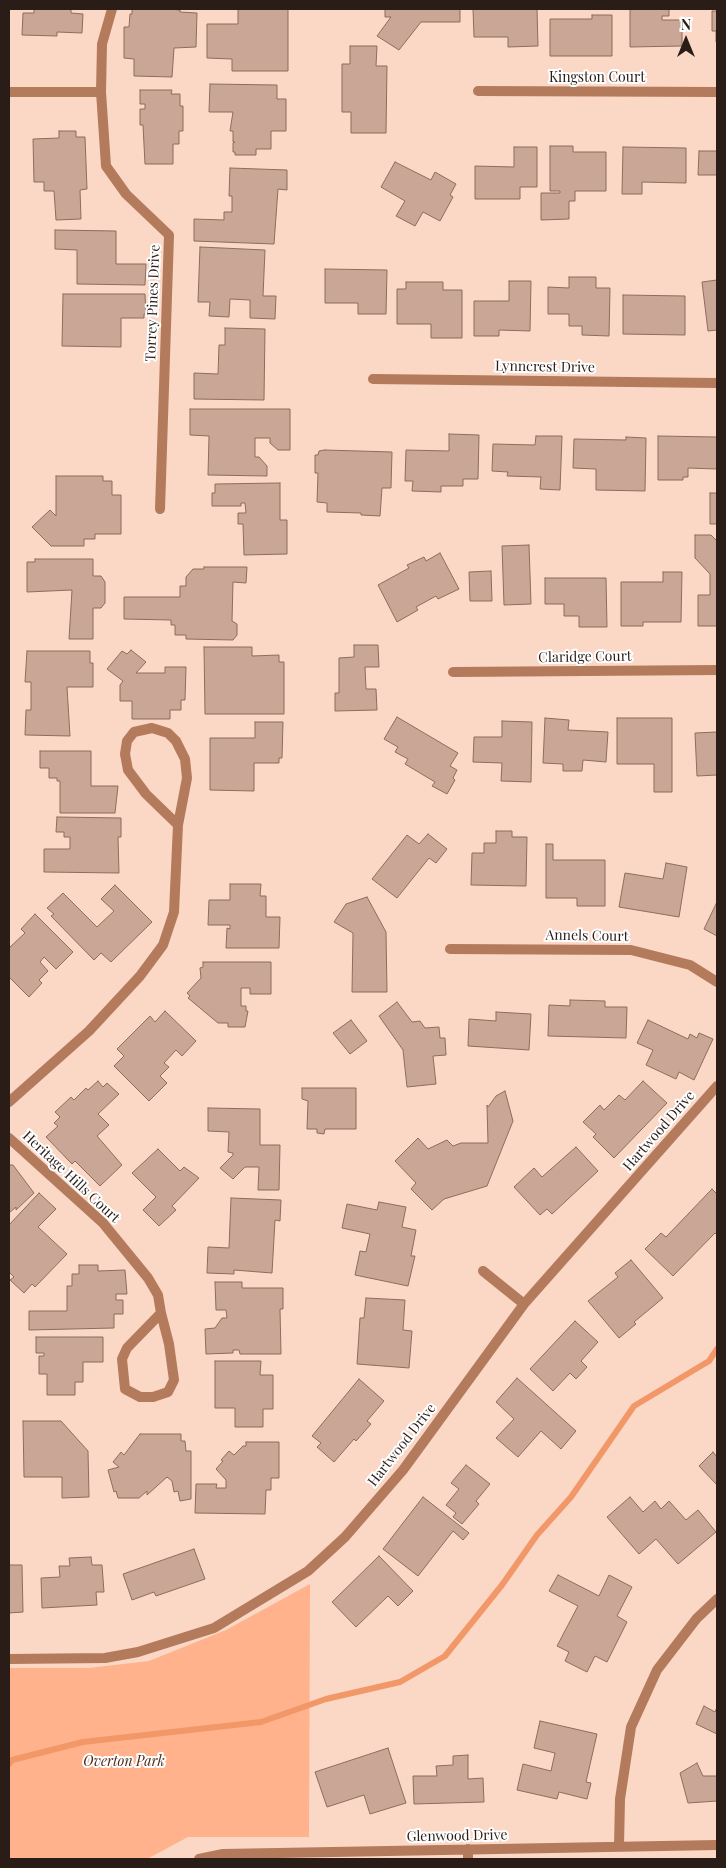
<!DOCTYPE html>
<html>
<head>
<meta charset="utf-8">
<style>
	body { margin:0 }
	#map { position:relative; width:726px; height:1868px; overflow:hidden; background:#fbd7c6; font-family:"Playfair Display",serif }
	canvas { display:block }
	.frame { position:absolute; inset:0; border:10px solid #2a1d17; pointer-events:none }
	.north { position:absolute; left:661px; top:15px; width:50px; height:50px; -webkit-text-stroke:4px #fff; paint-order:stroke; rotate:0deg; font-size:14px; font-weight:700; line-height:20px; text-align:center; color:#2a1d17 }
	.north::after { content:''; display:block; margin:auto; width:18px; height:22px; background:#2a1d17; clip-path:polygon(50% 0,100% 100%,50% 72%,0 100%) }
</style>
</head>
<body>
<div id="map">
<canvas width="726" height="1868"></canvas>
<div class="frame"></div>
<div class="north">N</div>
</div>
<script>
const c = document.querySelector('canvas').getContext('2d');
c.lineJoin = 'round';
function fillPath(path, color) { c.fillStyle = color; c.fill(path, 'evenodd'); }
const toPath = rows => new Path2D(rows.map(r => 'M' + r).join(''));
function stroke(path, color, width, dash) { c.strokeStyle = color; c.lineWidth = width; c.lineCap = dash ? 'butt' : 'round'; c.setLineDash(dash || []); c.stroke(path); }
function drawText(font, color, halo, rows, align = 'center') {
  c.font = font + ' "Playfair Display",serif'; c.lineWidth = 4; c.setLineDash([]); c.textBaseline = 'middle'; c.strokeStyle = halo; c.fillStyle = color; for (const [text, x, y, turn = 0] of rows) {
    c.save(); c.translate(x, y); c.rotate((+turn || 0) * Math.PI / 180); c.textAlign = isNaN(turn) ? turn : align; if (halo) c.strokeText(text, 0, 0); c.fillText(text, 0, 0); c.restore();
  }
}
const green = toPath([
	[310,1584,309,1837,188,1837,147,1859,9,1859,9,1668,89,1668,149,1661,226,1630]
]);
const stream = toPath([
	[9,1764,12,1760,83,1742,261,1722,326,1699,400,1682,445,1656,502,1585,537,1535,571,1497,634,1406,709,1361,717,1349]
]);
const building = toPath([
	[34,9,71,9,71,13,83,14,82,33,57,32,57,36,22,35,23,13,34,13,34,9],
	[132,9,169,9,180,10,180,12,197,13,196,47,174,48,172,77,134,76,134,59,124,58,124,27,129,27,130,14,132,14,132,9],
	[238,9,288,9,288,71,232,71,232,59,207,58,207,24,238,24,238,9],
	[385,9,460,9,460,22,421,22,399,50,377,36,391,17,385,17,385,9],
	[473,9,537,9,538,46,508,47,508,37,474,37,473,9],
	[630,9,669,9,669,16,662,16,662,20,682,20,682,46,630,47,630,9],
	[717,9,717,42,716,42,716,31,712,31,712,11,717,11,717,9],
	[592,15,612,15,612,56,550,56,550,19,592,19,592,15],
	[350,46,377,46,376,66,387,66,386,133,351,133,351,112,342,112,342,64,350,64,350,46],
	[210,84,277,85,277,99,286,99,286,131,271,131,271,149,256,149,256,155,235,155,235,152,233,152,233,143,235,142,233,142,233,131,230,131,233,112,209,112,210,84],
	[140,90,172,90,171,94,180,94,180,106,183,106,183,131,179,131,179,144,173,144,173,164,145,164,143,125,140,125,140,109,145,109,145,104,140,104,140,90],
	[59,131,76,131,76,137,85,137,87,189,80,190,81,219,56,220,54,191,44,191,44,182,34,182,33,139,59,138,59,131],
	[550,146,573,146,573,152,606,152,606,191,575,191,575,201,569,201,569,219,541,220,541,193,560,193,560,191,550,191,550,146],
	[514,147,537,147,537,187,520,187,520,199,475,199,475,166,514,167,514,147],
	[623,147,686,148,686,183,642,182,642,194,622,194,623,147],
	[699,151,717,151,717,175,698,175,699,151],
	[395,162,431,180,435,172,456,184,450,195,453,197,440,221,423,212,415,226,396,216,405,201,381,187,395,162],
	[230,168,287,170,287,190,278,189,274,244,194,241,194,219,224,220,224,212,232,212,232,196,229,196,230,168],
	[55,230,116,231,116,264,146,264,145,285,77,284,77,250,55,249,55,230],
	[200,247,265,250,263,296,276,296,275,319,250,318,250,300,230,299,229,317,209,316,210,302,198,302,200,247],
	[325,269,387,270,386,314,358,314,358,303,325,303,325,269],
	[569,277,596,277,596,288,610,288,609,336,582,335,582,326,569,326,569,314,548,314,548,287,569,288,569,277],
	[717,280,717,330,708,331,702,282,717,280],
	[509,281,531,281,530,331,499,330,499,336,474,336,474,301,509,301,509,281],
	[406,282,443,282,443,290,462,290,462,338,431,338,431,324,397,324,397,289,406,289,406,282],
	[63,294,145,294,146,314,144,314,144,318,121,318,121,347,62,346,63,294],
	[623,295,685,296,685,335,623,334,623,295],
	[225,328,265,329,264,400,194,399,194,373,218,374,219,345,225,345,225,328],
	[190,409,290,409,290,450,278,450,270,443,270,438,255,438,255,457,259,457,267,466,267,476,208,475,209,436,190,435,190,409],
	[449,434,479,435,478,479,463,479,463,486,441,486,441,492,412,491,413,481,405,481,406,450,449,451,449,434],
	[536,436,562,436,560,490,540,489,541,477,507,476,508,472,492,471,493,444,535,445,536,436],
	[658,436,717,437,717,469,688,468,688,477,683,477,683,480,658,480,658,436],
	[626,437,646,438,645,491,596,490,596,469,573,468,574,439,626,440,626,437],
	[325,450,392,452,391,488,382,488,380,516,361,515,361,513,327,512,327,503,317,502,318,473,315,473,315,455,318,455,319,451,325,450],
	[56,476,103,476,103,481,112,481,112,495,121,495,121,534,95,534,95,539,84,539,84,546,51,546,32,527,50,510,56,516,56,476],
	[280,483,280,520,287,520,287,554,244,555,243,524,238,524,238,513,246,513,245,503,241,503,241,506,212,506,212,493,215,493,215,484,280,483],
	[710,493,717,493,717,524,710,524,710,493],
	[695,535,711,535,717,541,717,626,698,626,698,595,710,595,710,574,695,558,695,535],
	[529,545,531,604,504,605,502,546,529,545],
	[440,553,459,589,438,599,436,596,416,607,418,610,397,622,378,585,409,568,407,565,424,557,426,561,440,553],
	[35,559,93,559,93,576,101,576,105,582,105,603,101,608,93,608,93,639,69,639,72,590,27,592,27,562,35,562,35,559],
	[204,567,247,567,246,583,233,582,232,621,237,624,237,635,233,640,186,639,186,635,175,635,175,625,171,625,171,620,124,619,124,597,180,597,180,586,186,586,186,577,193,569,204,569,204,567],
	[491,571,492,601,470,601,469,572,491,571],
	[663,572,682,572,681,622,643,622,643,626,621,626,621,582,663,582,663,572],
	[545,578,606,578,607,627,579,627,579,616,564,616,564,604,545,604,545,578],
	[354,645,378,645,379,667,365,667,366,689,376,689,377,710,335,711,335,693,339,693,339,658,354,657,354,645],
	[204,647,252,647,252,656,279,655,279,662,284,662,284,714,205,714,204,647],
	[131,650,146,662,136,673,165,673,165,667,186,667,185,700,181,700,181,710,170,710,170,719,132,719,132,701,120,701,120,685,123,681,107,669,122,651,127,654,131,650],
	[27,651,90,651,90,663,93,663,93,687,67,687,70,736,25,735,26,710,31,710,31,682,25,682,27,651],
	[397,717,458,753,450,766,457,770,453,778,455,780,447,794,432,786,435,782,405,764,408,759,395,752,398,747,384,739,397,717],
	[545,718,569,720,568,730,608,732,606,762,583,760,582,771,563,771,563,764,543,763,545,718],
	[617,718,672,718,672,792,654,792,654,764,617,764,617,718],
	[502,721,532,722,531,782,501,781,502,763,473,762,474,737,502,737,502,721],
	[255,722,283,722,282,758,279,758,279,763,254,763,254,791,210,790,210,738,255,738,255,722],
	[717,732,717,775,697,776,695,733,717,732],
	[40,751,91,751,91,786,118,786,115,813,60,813,60,781,57,781,57,778,49,778,49,768,40,768,40,751],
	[57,817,121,818,121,837,118,837,119,873,44,872,44,849,70,849,70,837,64,837,64,832,56,832,57,817],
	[496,831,512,831,512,837,527,837,526,886,471,885,472,853,484,853,484,843,496,843,496,831],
	[428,834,447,849,436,863,429,858,397,898,372,879,407,835,419,844,428,834],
	[546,844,553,844,553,860,605,860,605,906,577,906,577,898,546,898,546,844],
	[666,863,687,867,679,917,619,907,625,873,663,879,666,863],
	[230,884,261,884,260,896,266,896,266,917,280,917,279,948,226,948,227,928,230,929,230,925,208,925,209,900,230,900,230,884],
	[115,885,152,922,111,962,101,953,94,960,51,916,54,914,47,908,63,893,97,927,114,911,101,899,115,885],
	[367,897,386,932,387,992,352,992,353,933,334,922,346,904,367,897],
	[716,904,717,905,717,936,704,929,716,904],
	[35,914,73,952,56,969,44,957,40,962,48,971,39,980,42,983,29,997,9,977,9,948,25,933,21,929,35,914],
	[203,962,271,962,271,994,250,994,250,988,241,988,241,1006,246,1006,246,1011,248,1011,245,1027,228,1027,228,1023,218,1023,188,998,190,996,187,993,201,978,200,968,203,967,203,962],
	[570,1000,605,1001,605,1007,627,1007,626,1038,548,1036,549,1005,570,1006,570,1000],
	[397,1002,412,1022,420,1021,425,1028,439,1027,440,1038,445,1038,446,1055,433,1056,436,1084,407,1087,403,1050,379,1016,397,1002],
	[165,1011,196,1041,182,1056,176,1050,164,1063,169,1067,160,1076,167,1083,149,1101,114,1066,124,1056,117,1049,150,1016,155,1022,165,1011],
	[496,1012,531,1014,529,1050,468,1046,469,1019,496,1021,496,1012],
	[351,1020,367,1041,350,1054,333,1033,351,1020],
	[648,1020,688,1039,690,1034,697,1038,699,1033,713,1039,694,1080,679,1072,676,1079,646,1065,653,1050,637,1043,648,1020],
	[98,1081,103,1087,107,1083,119,1094,98,1114,109,1125,97,1136,122,1165,100,1186,75,1161,72,1164,46,1137,58,1126,54,1123,60,1117,55,1112,71,1097,74,1100,86,1088,88,1090,98,1081],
	[643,1081,667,1103,614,1158,593,1137,596,1134,583,1122,600,1105,604,1110,619,1095,625,1100,643,1081],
	[302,1088,356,1088,356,1129,325,1129,324,1134,317,1133,317,1129,307,1129,308,1101,302,1099,302,1088],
	[505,1091,513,1121,487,1186,444,1199,432,1210,411,1189,416,1183,395,1161,418,1138,428,1149,447,1140,453,1146,461,1143,488,1143,487,1105,488,1107,496,1096,505,1091],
	[208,1108,260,1109,260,1145,280,1145,279,1190,258,1190,259,1167,245,1167,233,1179,220,1168,233,1155,233,1153,228,1152,229,1132,208,1131,208,1108],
	[576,1147,598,1171,552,1214,547,1209,540,1215,514,1187,534,1168,542,1177,576,1147],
	[158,1149,180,1171,184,1167,199,1178,172,1206,176,1210,159,1226,143,1210,156,1197,132,1173,158,1149],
	[9,1165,13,1165,34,1193,16,1210,16,1207,9,1213,9,1165],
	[712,1189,717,1194,717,1235,715,1233,673,1276,645,1249,661,1233,666,1237,712,1189],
	[39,1193,56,1209,38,1227,67,1254,35,1287,32,1284,24,1293,10,1280,14,1277,9,1272,9,1225,39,1193],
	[231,1198,281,1200,280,1221,275,1220,272,1273,234,1270,234,1274,207,1273,208,1247,229,1248,231,1198],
	[379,1202,406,1207,402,1227,416,1230,411,1256,415,1256,408,1286,355,1275,360,1251,366,1252,370,1234,342,1228,347,1204,377,1210,379,1202],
	[631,1260,663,1298,634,1322,636,1324,619,1338,588,1301,618,1277,615,1273,631,1260],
	[79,1265,98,1265,98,1271,125,1270,127,1294,116,1294,116,1300,123,1300,123,1314,114,1314,114,1328,29,1330,29,1311,67,1311,67,1286,72,1286,72,1274,79,1274,79,1265],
	[215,1282,242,1282,242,1288,283,1288,283,1309,280,1309,281,1354,240,1354,239,1350,233,1350,233,1353,206,1354,205,1329,215,1328,222,1318,227,1318,226,1310,216,1310,215,1282],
	[366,1298,405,1300,403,1330,412,1331,409,1368,357,1364,360,1318,364,1318,366,1298],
	[575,1321,598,1342,581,1361,587,1367,576,1379,570,1373,553,1391,530,1369,575,1321],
	[36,1337,103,1337,103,1362,83,1362,83,1382,75,1382,75,1395,47,1395,47,1374,39,1374,39,1356,44,1356,44,1353,36,1353,36,1337],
	[215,1361,261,1361,260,1375,273,1375,273,1409,263,1409,263,1427,235,1427,235,1408,215,1408,215,1361],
	[517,1378,576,1431,561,1449,541,1431,518,1457,496,1438,514,1419,496,1402,517,1378],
	[359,1379,384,1401,367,1421,371,1424,356,1441,354,1439,334,1462,317,1447,321,1443,312,1436,359,1379],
	[23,1421,61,1421,88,1451,89,1497,62,1498,62,1477,24,1477,23,1421],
	[140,1434,181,1434,181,1441,185,1441,186,1451,191,1451,191,1499,180,1501,178,1491,174,1492,172,1481,167,1477,147,1495,147,1491,139,1498,118,1498,116,1491,114,1492,108,1470,119,1467,113,1462,121,1452,124,1455,140,1434],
	[246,1442,279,1442,279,1478,271,1478,271,1490,266,1490,265,1514,195,1513,196,1484,217,1484,216,1488,226,1488,226,1480,216,1469,223,1461,221,1460,229,1451,234,1455,243,1446,246,1446,246,1442],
	[713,1452,717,1457,717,1485,699,1466,713,1452],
	[466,1465,490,1484,476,1501,479,1504,462,1524,453,1517,456,1513,446,1505,459,1489,451,1483,466,1465],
	[423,1497,469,1533,463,1540,453,1531,418,1576,383,1549,423,1497],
	[630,1497,643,1512,655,1501,661,1509,669,1501,686,1520,698,1510,716,1532,678,1564,656,1539,639,1554,607,1517,630,1497],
	[194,1549,205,1579,156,1596,154,1592,132,1600,123,1574,194,1549],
	[379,1556,413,1591,398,1606,388,1596,356,1627,332,1602,379,1556],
	[91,1557,92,1565,102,1565,104,1592,96,1592,97,1605,42,1608,41,1578,60,1577,59,1566,70,1566,69,1558,91,1557],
	[9,1565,22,1565,23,1612,9,1613,9,1565],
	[558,1575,599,1596,609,1575,632,1587,617,1616,627,1622,607,1662,595,1656,587,1672,565,1661,569,1652,557,1646,578,1606,549,1591,558,1575],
	[704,1706,715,1712,717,1707,717,1734,696,1724,704,1706],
	[540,1721,597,1734,586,1782,591,1783,587,1799,559,1792,557,1799,517,1790,523,1764,551,1771,555,1753,534,1748,540,1721],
	[388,1748,406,1803,370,1814,364,1795,327,1807,315,1772,388,1748],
	[468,1755,468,1779,483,1778,484,1802,414,1804,413,1776,437,1776,436,1766,453,1765,453,1756,468,1755],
	[697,1763,703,1776,717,1776,717,1801,688,1803,680,1773,697,1763]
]);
const street = toPath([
	[112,9,102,44,101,92,106,166,126,194,169,235,160,509],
	[478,91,717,92],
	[9,92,101,92],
	[373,379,717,383],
	[453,672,717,670],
	[152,728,168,733,176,741,185,759,187,778,178,825,146,794,128,770,125,754,127,741,134,732,152,728],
	[450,949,631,950,690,965,717,982],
	[9,1102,89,1031,140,976,163,945,174,912,178,825],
	[9,1138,103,1223,148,1278,158,1295,161,1313],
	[483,1271,524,1304],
	[161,1313,169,1344,174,1380,168,1392,153,1397,140,1397,125,1389,122,1359,127,1348,161,1313],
	[9,1659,105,1658,138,1652,214,1628,308,1571,345,1537,403,1470,524,1304,717,1086],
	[619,1846,620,1799,631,1727,657,1670,697,1618,717,1599],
	[199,1859,223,1854,717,1845],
	[468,1859,468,1849]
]);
const streetNames = [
	["Kingston Court",597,78],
	["Torrey Pines Drive",153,303,-88],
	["Lynncrest Drive",545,367,1],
	["Claridge Court",585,657,-1],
	["Annels Court",587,936,1],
	["Hartwood Drive",659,1131,-49],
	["Heritage Hills Court",71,1177,43],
	["Hartwood Drive",402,1445,-52],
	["Glenwood Drive",457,1836,-1]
];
const parkNames = [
	["Overton Park",124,1762]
];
fillPath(green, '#ffb28b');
stroke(stream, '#f29767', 6);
fillPath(building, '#c9a696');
stroke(building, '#8c6d5d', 1);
stroke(street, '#b47a5c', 10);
drawText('14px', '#2a1d17', '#fff', streetNames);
drawText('italic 14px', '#4d2815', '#fff', parkNames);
</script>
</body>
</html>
